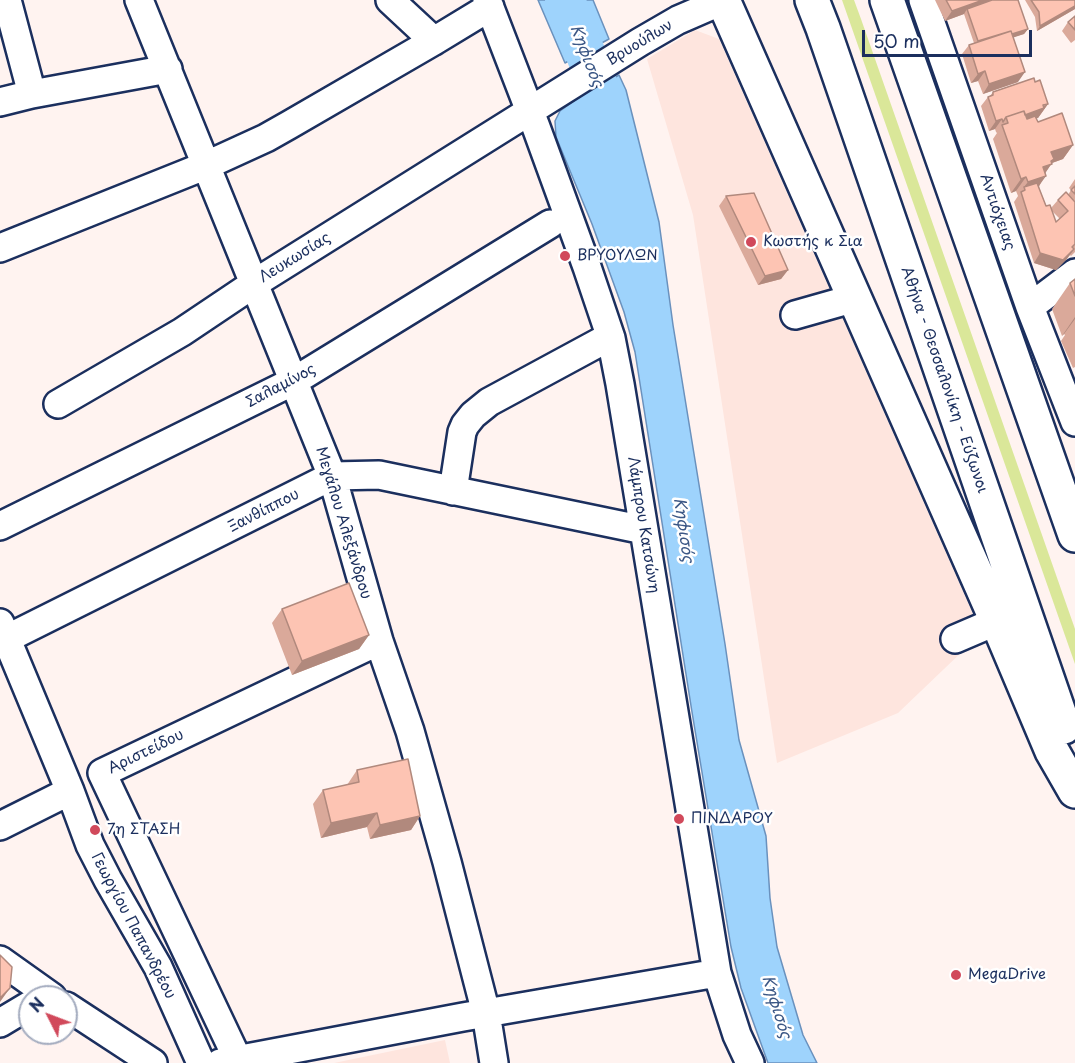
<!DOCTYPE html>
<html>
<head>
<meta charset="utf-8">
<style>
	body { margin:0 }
	#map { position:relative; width:1075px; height:1063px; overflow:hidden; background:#fff3f0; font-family:"Playpen Sans",sans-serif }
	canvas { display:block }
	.north { position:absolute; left:18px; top:985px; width:60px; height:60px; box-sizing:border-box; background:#fff; border:2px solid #a4acbf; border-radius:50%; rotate:312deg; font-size:16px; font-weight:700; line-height:24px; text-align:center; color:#1b2f5e }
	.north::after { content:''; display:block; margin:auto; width:21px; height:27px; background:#d1495b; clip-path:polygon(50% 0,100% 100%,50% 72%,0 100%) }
	.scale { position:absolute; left:862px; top:30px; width:170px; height:27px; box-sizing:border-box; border:3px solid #1b2f5e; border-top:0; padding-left:8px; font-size:18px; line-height:21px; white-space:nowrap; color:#1b2f5e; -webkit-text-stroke:4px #fff; paint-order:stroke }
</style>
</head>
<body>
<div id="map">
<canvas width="1075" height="1063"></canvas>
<div class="north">N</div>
<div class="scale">50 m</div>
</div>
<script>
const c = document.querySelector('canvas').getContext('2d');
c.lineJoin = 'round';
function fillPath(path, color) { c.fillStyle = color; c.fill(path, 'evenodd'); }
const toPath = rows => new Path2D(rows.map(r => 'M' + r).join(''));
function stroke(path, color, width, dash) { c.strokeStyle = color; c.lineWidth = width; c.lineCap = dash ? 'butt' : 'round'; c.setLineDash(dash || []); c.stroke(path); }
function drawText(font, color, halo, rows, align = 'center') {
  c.font = font + ' "Playpen Sans",sans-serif'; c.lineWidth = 5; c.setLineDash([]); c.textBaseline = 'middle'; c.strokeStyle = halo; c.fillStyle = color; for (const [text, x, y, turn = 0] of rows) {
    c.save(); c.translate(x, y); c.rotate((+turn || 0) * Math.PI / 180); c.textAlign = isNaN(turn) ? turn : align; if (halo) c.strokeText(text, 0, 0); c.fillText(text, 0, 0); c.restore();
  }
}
const built = toPath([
	[695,30,719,39,983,637,967,647,898,713,777,763,693,215,647,59],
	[445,1040,450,1063,334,1063]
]);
const green = toPath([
	[842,0,854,0,861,19,1075,629,1075,664]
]);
const water = toPath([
	[538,0,593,0,609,39,565,63,538,0],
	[619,75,626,90,659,222,673,325,725,644,739,740,766,836,770,898,777,947,803,1035,817,1063,768,1063,741,988,731,947,692,712,635,352,624,312,592,224,556,137,555,121,560,111,578,98,619,75]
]);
const river = toPath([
	[565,0,608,112]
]);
const minor = toPath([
	[7,0,32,94],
	[139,0,332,476,379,641,410,731,447,862,486,1013,494,1063],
	[390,0,434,41],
	[487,0,536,127,587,267,611,338,620,384,717,973,737,1035,750,1063],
	[923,0,1030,307,1075,422],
	[0,102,32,94,168,69],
	[0,248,207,165,266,138,289,125,434,41,490,7],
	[1030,307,1075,273],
	[795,315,855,298],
	[58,404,182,332,255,283,640,42,678,20,724,0],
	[453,491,462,432,465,425,473,415,489,402,600,342],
	[0,526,294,381,550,224],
	[0,623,70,791,90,845,108,880,158,967,201,1063],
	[8,638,332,476,379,475,644,530],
	[955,639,997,621],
	[0,826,70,791],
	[0,960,52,997],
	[66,1006,153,1063],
	[0,1023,30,1005],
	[238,1060,102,773,379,641],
	[220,1063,463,1017,717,973]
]);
const highway = toPath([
	[723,0,997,621,1052,751,1075,791],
	[812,0,823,28,1064,727],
	[887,0,1075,535]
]);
const wall = toPath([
	[935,0,1018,0,1028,29,1024,34,1013,37,1018,82,983,94,978,81,971,83,962,54,969,45,974,43,964,14,945,21],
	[1025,0,1075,0,1075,9,1037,31,1035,17],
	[1075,16,1075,40,1071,43,1062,31,1068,22],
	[1035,82,1048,104,1038,118,1036,118,1038,122,1073,145,1063,159,1052,163,1045,173,1039,187,1046,206,1051,208,1058,200,1068,195,1071,190,1069,188,1075,179,1075,252,1071,256,1070,255,1056,270,1034,263,1014,202,1018,196,1016,191,1011,193,993,139,997,133,996,132,995,129,989,131,981,106,988,97,990,96,993,92],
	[1052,211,1060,219,1056,222],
	[726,196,788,270,781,279,758,285,719,206],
	[1075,279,1075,367,1073,368,1061,341,1065,335,1064,334,1062,336,1052,309,1070,283],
	[282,609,369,635,359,649,292,675,272,623],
	[357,770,420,816,411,830,370,839,367,827,321,838,313,804,323,790,347,785]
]);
const shadedWall = toPath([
	[983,0,1002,0,967,9,964,14,945,21,952,11],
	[1075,6,1075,9,1037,31,1040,26],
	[1028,29,1024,34,976,50,980,45],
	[985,71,978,81,971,83,978,74],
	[1025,72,1018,82,983,94,989,84],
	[1048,104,1038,118,1004,129,1008,123],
	[1002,119,995,129,989,131,996,121],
	[1073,145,1063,159,1052,163,1042,178,1046,176,1036,190,1025,190,1024,187,1051,152],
	[1026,177,1016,191,1011,193,1021,179],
	[1074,249,1067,259,1056,270,1034,263,1040,253],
	[788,270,781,279,758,285,765,276],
	[1075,317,1075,319,1064,334,1062,336],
	[369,635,359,649,292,675,302,661],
	[377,813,367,827,321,838,331,823],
	[420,816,411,830,370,839,380,825],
	[10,988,0,1002,0,998]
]);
const building = toPath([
	[946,0,983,0,952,11,946,0],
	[992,0,1018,0,1028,29,1012,34,1011,31,978,41,967,9,992,0],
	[1031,0,1075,0,1075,6,1040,26,1039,12,1031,0],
	[1075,16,1075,30,1068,22,1075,16],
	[1011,31,1025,72,989,84,985,71,978,74,969,45,1011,31],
	[1034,78,1035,82,1040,80,1048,104,1043,105,1044,108,1025,115,1024,111,1006,117,1003,122,1002,119,996,121,988,97,993,95,993,92,1034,78],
	[1024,111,1027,119,1035,116,1038,122,1062,113,1073,145,1051,152,1054,159,1051,161,1052,164,1043,167,1046,176,1028,182,1026,177,1021,179,1002,125,1008,123,1006,117,1024,111],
	[1037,183,1046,206,1050,205,1056,222,1068,211,1058,200,1066,192,1075,202,1075,244,1072,247,1074,249,1063,260,1040,253,1021,192,1025,190,1024,187,1037,183],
	[1075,186,1075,194,1071,190,1075,186],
	[754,193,788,270,765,276,726,196,754,193],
	[1075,279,1075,296,1070,283,1075,279],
	[349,583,369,635,302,661,282,609,349,583],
	[408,759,420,816,380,825,377,813,331,823,323,790,359,782,357,770,408,759],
	[0,955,12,967,10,988,0,998,0,955]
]);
const markers = [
	[751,242,6,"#d1495b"],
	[565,256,6,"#d1495b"],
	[679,819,6,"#d1495b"],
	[95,830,6,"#d1495b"],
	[956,975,6,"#d1495b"]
];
const streetNames = [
	["Βρυούλων",640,43,-31],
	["Αντιόχειας",997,212,71],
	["Λευκωσίας",295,258,-32],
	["Αθήνα - Θεσσαλονίκη - Εύζωνοι",944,380,71],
	["Σαλαμίνος",281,386,-28],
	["Ξανθίππου",264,511,-27],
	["Μεγάλου Αλεξάνδρου",343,523,73],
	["Λάμπρου Κατσώνη",643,525,81],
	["Αριστείδου",146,752,-26],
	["Γεωργίου Παπανδρέου",133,926,62]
];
const poiNames = [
	["Κωστής κ Σια",763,242],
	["ΒΡΥΟΥΛΩΝ",577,256],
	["ΠΙΝΔΑΡΟΥ",691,819],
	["7η ΣΤΑΣΗ",107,830],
	["MegaDrive",968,975]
];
const waterNames = [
	["Κηφισός",586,56,69],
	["Κηφισός",683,530,82],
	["Κηφισός",776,1007,73]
];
fillPath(built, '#fee5de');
fillPath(green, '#dae799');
fillPath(water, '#9ed3fc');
stroke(water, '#6a91bd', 1.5);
stroke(river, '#9ed3fc', 40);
stroke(minor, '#1b2f5e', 32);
stroke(highway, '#1b2f5e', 38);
stroke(minor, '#fff', 27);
stroke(highway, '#fff', 33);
fillPath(wall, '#daa99a');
fillPath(shadedWall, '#b1897d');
fillPath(building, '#fdc4b3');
stroke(building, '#b1897d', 1.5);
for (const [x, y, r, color] of markers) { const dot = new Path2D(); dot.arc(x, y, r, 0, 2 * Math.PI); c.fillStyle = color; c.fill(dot); stroke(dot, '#fff', 2); }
drawText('15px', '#1b2f5e', '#fff', streetNames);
drawText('15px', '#1b2f5e', '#fff', poiNames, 'left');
drawText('italic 16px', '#3c5886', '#fff', waterNames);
</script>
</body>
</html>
